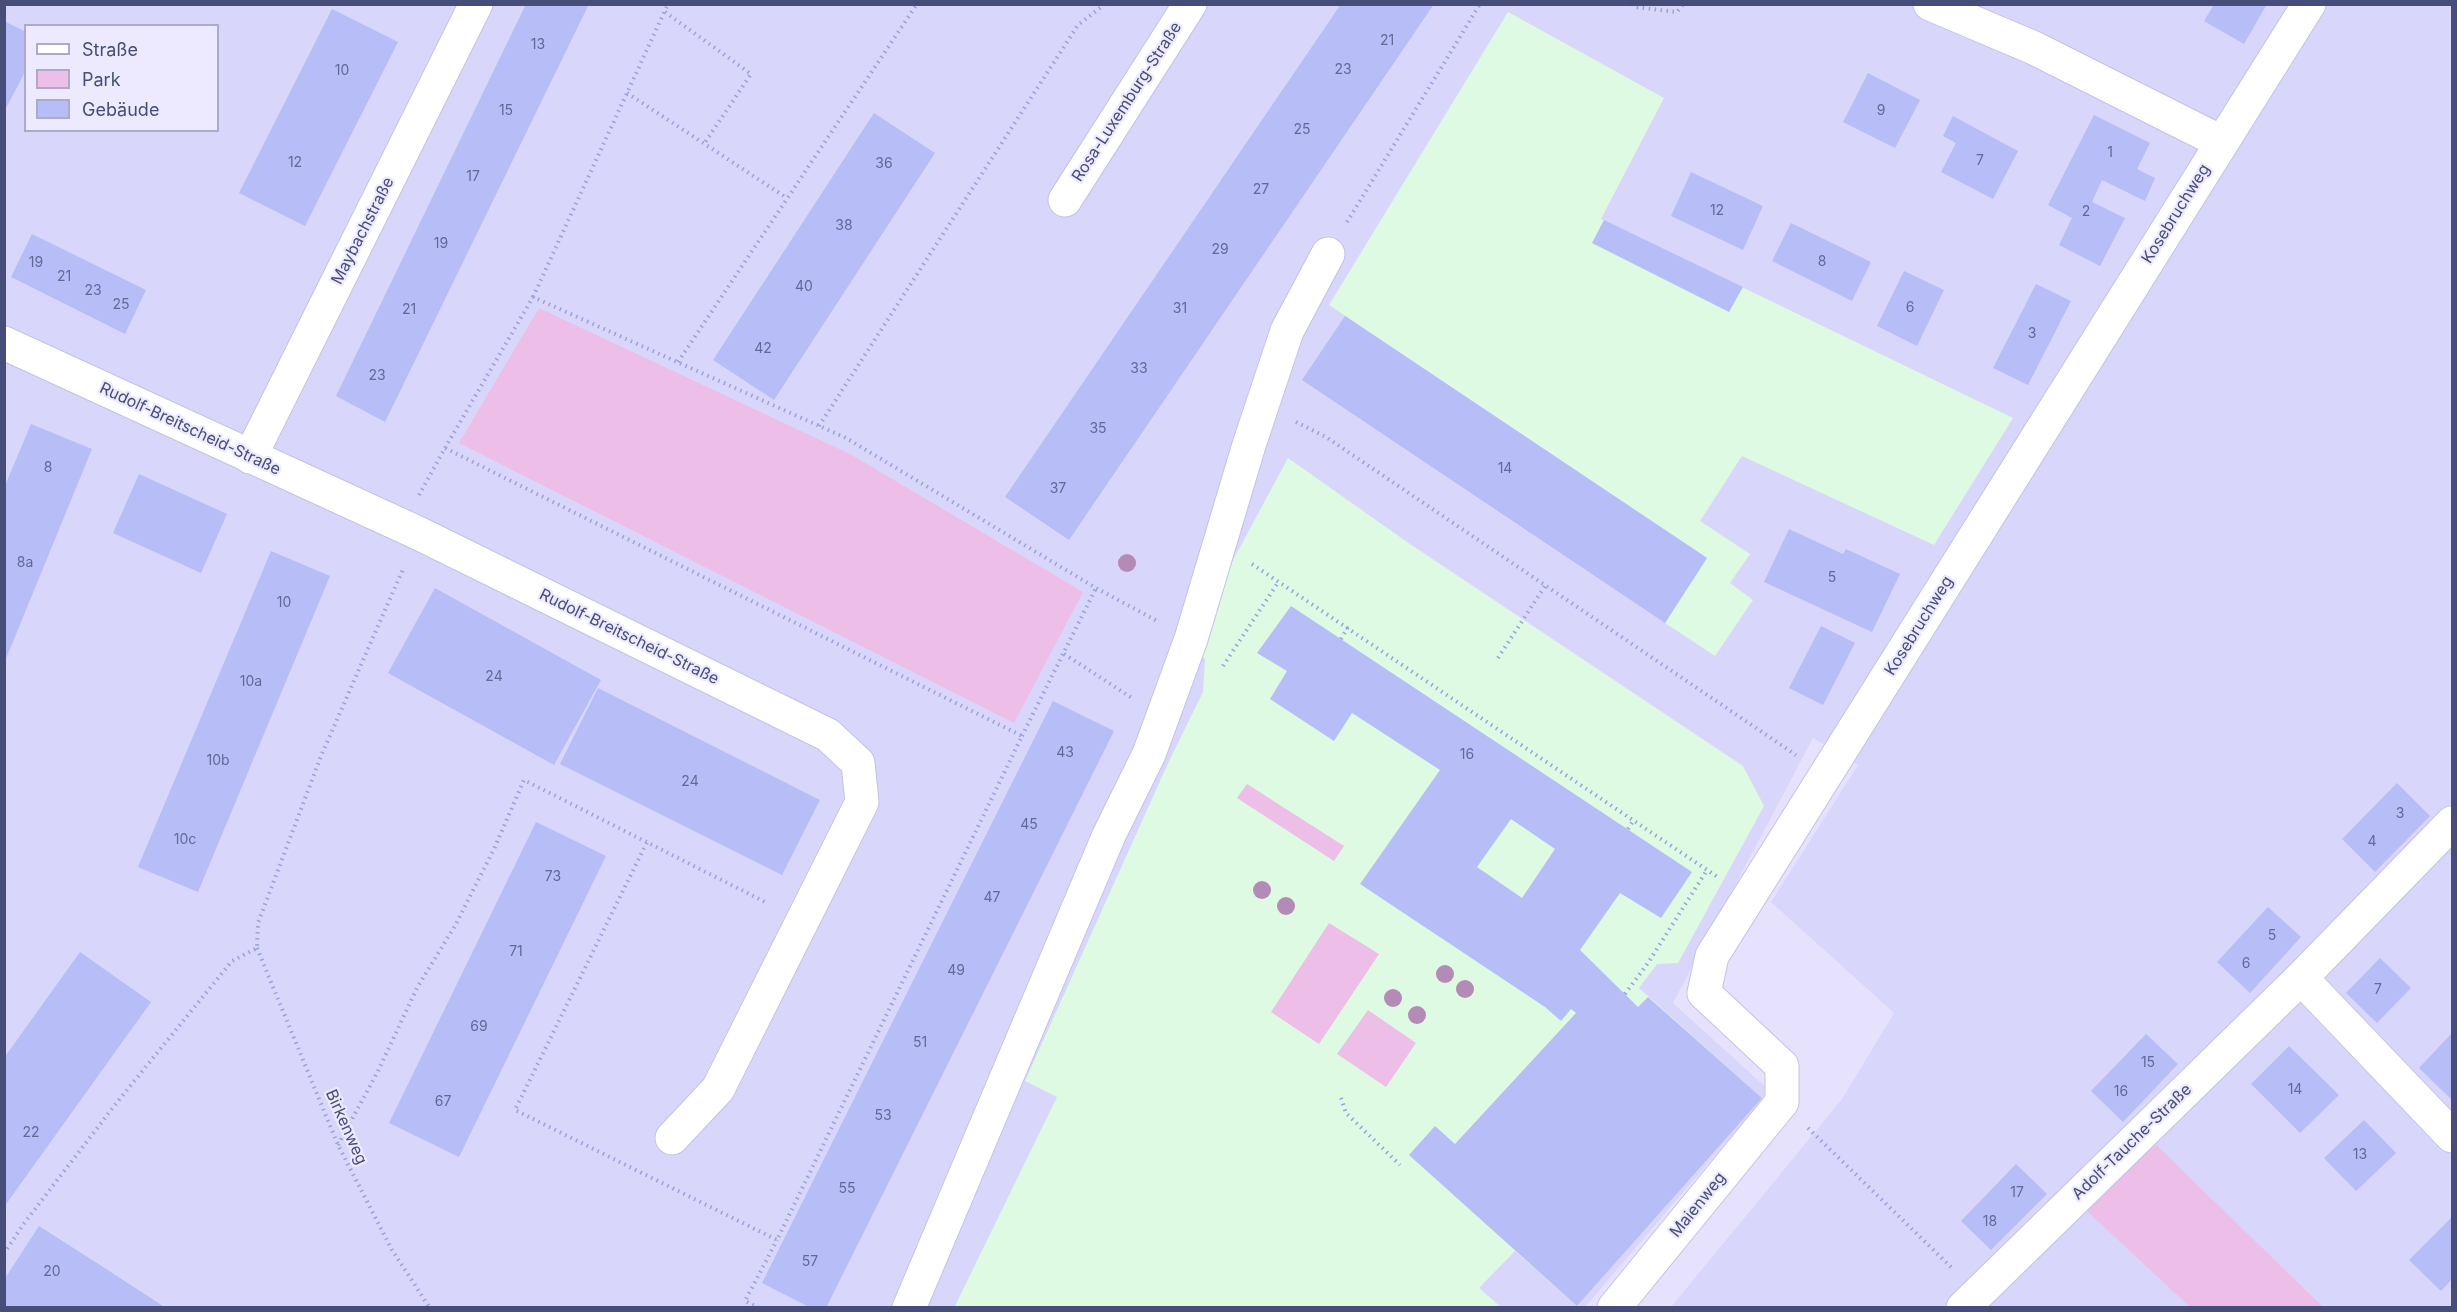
<!DOCTYPE html>
<html>
<head>
<meta charset="utf-8">
<style>
	body { margin:0 }
	#map { position:relative; width:2457px; height:1312px; overflow:hidden; background:#e6e2fe; font-family:Inter,sans-serif }
	canvas { display:block }
	.frame { position:absolute; inset:0; border:6px solid #464d78; pointer-events:none }
	.legend { position:absolute; left:24px; top:24px; width:195px; height:108px; box-sizing:border-box; background:#edeaff; border:2px solid #aaabc9; margin:0; padding:8px 10px; list-style:none; font-size:18px; color:#464d78 }
	.legend li { display:flex; align-items:center; gap:12px; height:30px }
	.legend b { width:30px; border:2px solid #aaabc9 }
</style>
</head>
<body>
<div id="map">
<canvas width="2457" height="1312"></canvas>
<div class="frame"></div>
<ul class="legend">
<li><b style="height:8px;background:#fff"></b>Straße</li>
<li><b style="height:16px;background:#edbfe8"></b>Park</li>
<li><b style="height:16px;background:#b7bdf6"></b>Gebäude</li>
</ul>
</div>
<script>
const c = document.querySelector('canvas').getContext('2d');
c.lineJoin = 'round';
function fillPath(path, color) { c.fillStyle = color; c.fill(path, 'evenodd'); }
const toPath = rows => new Path2D(rows.map(r => 'M' + r).join(''));
function stroke(path, color, width, dash) { c.strokeStyle = color; c.lineWidth = width; c.lineCap = dash ? 'butt' : 'round'; c.setLineDash(dash || []); c.stroke(path); }
function drawText(font, color, halo, rows, align = 'center') {
  c.font = font + ' Inter,sans-serif'; c.lineWidth = 4.5; c.setLineDash([]); c.textBaseline = 'middle'; c.strokeStyle = halo; c.fillStyle = color; for (const [text, x, y, turn = 0] of rows) {
    c.save(); c.translate(x, y); c.rotate((+turn || 0) * Math.PI / 180); c.textAlign = isNaN(turn) ? turn : align; if (halo) c.strokeText(text, 0, 0); c.fillText(text, 0, 0); c.restore();
  }
}
const residential = toPath([
	[5,5,2452,5,2452,1307,1671,1307,1842,1099,1894,1013,1771,902,1858,765,1813,738,1673,1003,1770,1091,1585,1307,5,1308],
	[26,26,218,26,218,130,26,130]
]);
const education = toPath([
	[1508,12,1664,98,1601,219,2013,418,1934,545,1742,456,1700,521,1750,554,1730,583,1753,600,1715,656,1665,623,1707,558,1329,305],
	[1288,458,1407,542,1743,766,1764,806,1678,963,1657,964,1639,988,1762,1098,1577,1306,1515,1251,1479,1288,1501,1307,954,1308,1057,1097,1025,1081,1170,759,1203,692,1205,659,1197,652,1217,590]
]);
const green = toPath([
	[539,308,850,454,1083,592,1014,723,459,443],
	[1247,784,1344,846,1334,861,1237,798],
	[1329,923,1379,954,1319,1044,1271,1012],
	[1368,1010,1416,1043,1386,1087,1337,1054],
	[2154,1143,2322,1306,2321,1308,2190,1307,2087,1211]
]);
const building = toPath([
	[526,4,589,4,385,422,336,396],
	[1341,4,1434,4,1069,540,1005,497],
	[2211,4,2267,4,2244,44,2204,21,2213,6],
	[332,9,398,42,305,226,239,193],
	[4,21,26,32,26,70,4,112],
	[1868,73,1920,100,1895,148,1843,122],
	[874,113,935,153,774,400,713,360],
	[2094,115,2150,143,2137,169,2155,178,2145,201,2102,180,2092,202,2125,218,2100,266,2059,245,2072,218,2048,205],
	[1953,116,2018,151,1993,199,1941,172,1956,143,1943,136],
	[1691,172,1763,206,1743,250,1671,216],
	[1604,220,1743,287,1729,312,1592,243],
	[1791,223,1871,262,1852,301,1772,261],
	[32,234,146,290,125,334,11,277],
	[1904,271,1944,290,1917,346,1877,326],
	[2036,284,2071,301,2028,385,1993,368],
	[1345,316,1707,558,1665,623,1302,380],
	[31,424,92,449,5,661,4,488],
	[139,474,227,514,201,573,113,533],
	[1789,529,1843,554,1846,549,1900,574,1872,632,1764,582],
	[271,551,330,576,198,892,138,867],
	[435,588,601,680,554,765,388,673],
	[1291,606,1692,872,1661,918,1620,893,1580,950,1638,1007,1648,997,1762,1098,1577,1306,1409,1155,1435,1126,1455,1144,1576,1013,1571,1009,1561,1021,1545,1007,1360,884,1440,770,1352,713,1334,741,1270,699,1287,671,1257,653],
	[1511,819,1555,849,1522,898,1477,867],
	[1821,626,1855,643,1823,705,1789,688],
	[598,688,820,800,782,875,560,764],
	[1053,701,1114,731,826,1308,811,1308,762,1283],
	[2397,783,2430,816,2375,872,2342,839],
	[536,822,606,856,459,1157,389,1123],
	[2268,907,2301,937,2250,993,2217,962],
	[80,952,151,1002,4,1207,4,1058],
	[2380,958,2411,988,2377,1023,2346,993],
	[2452,1033,2452,1100,2419,1068],
	[2146,1034,2178,1064,2123,1122,2091,1091],
	[2289,1046,2339,1095,2300,1133,2251,1084],
	[2364,1120,2396,1153,2356,1191,2324,1158],
	[2016,1164,2047,1194,1991,1250,1961,1221],
	[2452,1217,2452,1279,2441,1291,2409,1260],
	[39,1226,100,1265,166,1308,4,1308,4,1280]
]);
const path = toPath([
	[1632,4,1635,7,1677,12,1683,4],
	[665,12,751,74,704,144],
	[627,93,787,198],
	[1347,222,1480,4],
	[533,297,668,4],
	[678,362,917,4],
	[1296,422,1326,437,1796,755],
	[819,426,1078,25,1105,4],
	[445,448,533,297,846,438,1096,588,1159,622],
	[419,495,445,448,1022,736,777,1240,515,1110,647,842],
	[1252,564,1719,878],
	[1341,639,1348,627],
	[1064,654,1132,698],
	[1498,658,1545,586],
	[1223,666,1279,581],
	[1022,736,1096,588],
	[1628,829,1633,821],
	[257,948,338,1145,392,1250,430,1308],
	[1625,994,1648,963,1707,870],
	[1341,1098,1346,1113,1400,1165],
	[1808,1128,1951,1267],
	[338,1145,378,1071,417,988,456,924,494,849,524,780,767,903],
	[4,1254,22,1226,118,1101,232,961,257,948,258,923,321,756,404,567],
	[759,1308,745,1301,777,1240]
]);
const street = toPath([
	[1930,4,2034,48,2221,142],
	[1065,200,1190,4],
	[4,343,418,533,828,735,858,763,862,802,718,1089,672,1138],
	[250,457,476,4],
	[2301,978,2452,1136],
	[909,1308,1109,835,1149,754,1191,639,1249,445,1287,331,1328,254],
	[1614,1308,1782,1102,1782,1066,1704,993,1712,956,2309,4],
	[1963,1308,2301,978,2452,823]
]);
const trees = [
	[1127,563],
	[1262,890],
	[1286,906],
	[1445,974],
	[1465,989],
	[1393,998],
	[1417,1015]
];
const numberNames = [
	["21",1387,41],
	["13",538,45],
	["23",1343,70],
	["10",342,71],
	["15",506,111],
	["9",1881,111],
	["25",1302,130],
	["1",2110,153],
	["7",1980,161],
	["12",295,163],
	["36",884,164],
	["17",473,177],
	["27",1261,190],
	["12",1717,211],
	["2",2086,212],
	["38",844,226],
	["19",441,244],
	["29",1220,250],
	["8",1822,262],
	["19",36,263],
	["21",64,277],
	["40",804,287],
	["23",93,291],
	["25",121,305],
	["6",1910,308],
	["31",1180,309],
	["21",409,310],
	["3",2032,334],
	["42",763,349],
	["33",1139,369],
	["23",377,376],
	["35",1098,429],
	["8",48,468],
	["14",1505,469],
	["37",1058,489],
	["8a",25,563],
	["5",1832,578],
	["10",284,603],
	["24",494,677],
	["10a",251,682],
	["43",1065,753],
	["16",1467,755],
	["10b",218,761],
	["24",690,782],
	["3",2400,814],
	["45",1029,825],
	["10c",185,840],
	["4",2372,842],
	["73",553,877],
	["47",992,898],
	["5",2272,936],
	["71",516,952],
	["6",2246,964],
	["49",956,971],
	["7",2378,990],
	["69",479,1027],
	["51",920,1043],
	["15",2148,1063],
	["14",2295,1090],
	["16",2121,1092],
	["67",443,1102],
	["53",883,1116],
	["22",31,1133],
	["13",2360,1155],
	["55",847,1189],
	["17",2017,1193],
	["18",1990,1222],
	["57",810,1262],
	["20",52,1272]
];
const streetNames = [
	["Rosa-Luxemburg-Straße",1127,102,-57],
	["Kosebruchweg",2176,214,-58],
	["Maybachstraße",363,231,-63],
	["Rudolf-Breitscheid-Straße",190,429,25],
	["Kosebruchweg",1919,626,-58],
	["Rudolf-Breitscheid-Straße",629,637,26],
	["Birkenweg",346,1127,66],
	["Adolf-Tauche-Straße",2132,1142,-44],
	["Maienweg",1698,1205,-51]
];
fillPath(residential, '#d9d6fb');
fillPath(education, '#dffae3');
fillPath(green, '#edbfe8');
fillPath(building, '#b7bdf6');
stroke(street, '#c2c2e8', 35);
stroke(path, '#9aa1db', 4, [1.5, 4.5]);
stroke(street, '#fff', 33);
c.fillStyle = '#b48ab6';
for (const [x, y] of trees) { c.beginPath(); c.arc(x, y, 9, 0, 2 * Math.PI); c.fill(); }
drawText('14px', '#626998', null, numberNames);
drawText('16px', '#464d78', '#edeaff', streetNames);
</script>
</body>
</html>
